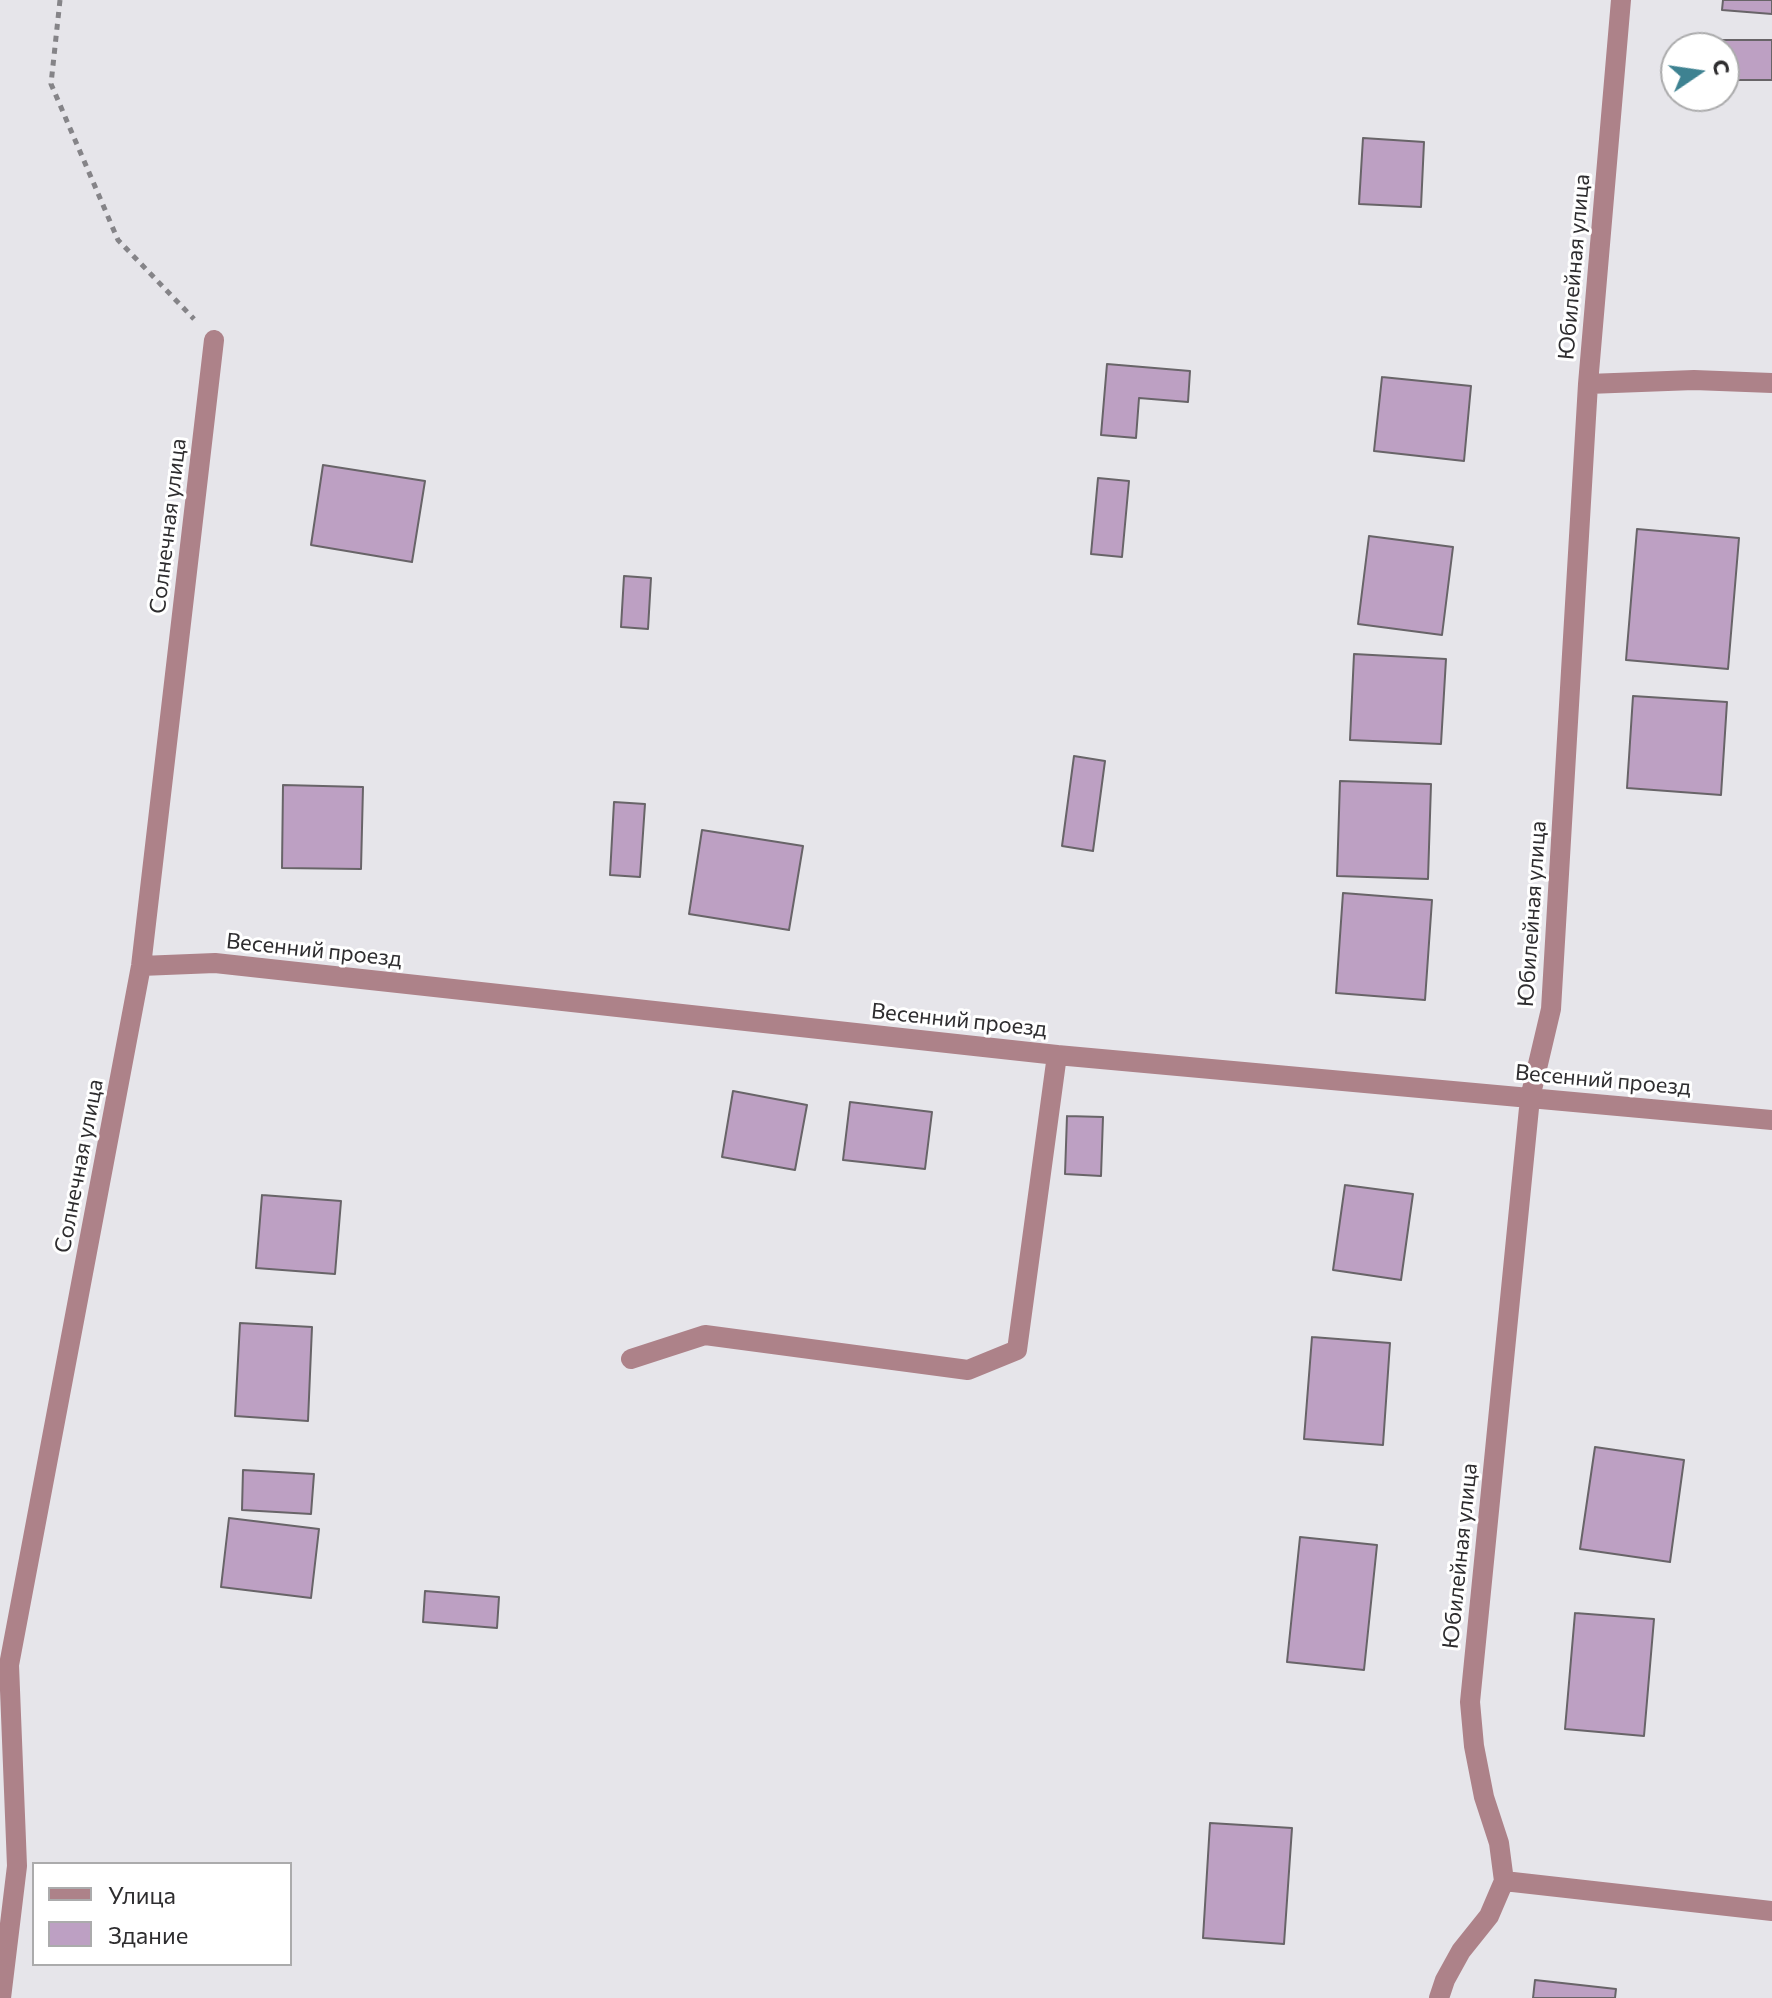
<!DOCTYPE html>
<html>
<head>
<meta charset="utf-8">
<style>
	body { margin:0 }
	#map { position:relative; width:1772px; height:1998px; overflow:hidden; background:#e6e5ea; font-family:Commissioner,sans-serif }
	canvas { display:block }
	.legend { position:absolute; left:32px; top:1862px; width:260px; height:104px; box-sizing:border-box; background:#fff; border:2px solid #ababac; margin:0; padding:10px 14px; list-style:none; font-size:24px; color:#2e2d2f }
	.legend li { display:flex; align-items:center; gap:16px; height:40px }
	.legend b { width:40px; border:2px solid #ababac }
	.north { position:absolute; left:1660px; top:32px; width:80px; height:80px; box-sizing:border-box; background:#fff; border:2px solid #ababac; border-radius:50%; rotate:77deg; font-size:22px; font-weight:700; line-height:32px; text-align:center; color:#2e2d2f }
	.north::after { content:''; display:block; margin:auto; width:28px; height:36px; background:#3e8291; clip-path:polygon(50% 0,100% 100%,50% 72%,0 100%) }
</style>
</head>
<body>
<div id="map">
<canvas width="1772" height="1998"></canvas>
<ul class="legend">
<li><b style="height:10px;background:#ad8289"></b>Улица</li>
<li><b style="height:22px;background:#bda0c3"></b>Здание</li>
</ul>
<div class="north">С</div>
</div>
<script>
const c = document.querySelector('canvas').getContext('2d');
c.lineJoin = 'round';
function fillPath(path, color) { c.fillStyle = color; c.fill(path, 'evenodd'); }
const toPath = rows => new Path2D(rows.map(r => 'M' + r).join(''));
function stroke(path, color, width, dash) { c.strokeStyle = color; c.lineWidth = width; c.lineCap = dash ? 'butt' : 'round'; c.setLineDash(dash || []); c.stroke(path); }
function drawText(font, color, halo, rows, align = 'center') {
  c.font = font + ' Commissioner,sans-serif'; c.lineWidth = 6; c.setLineDash([]); c.textBaseline = 'middle'; c.strokeStyle = halo; c.fillStyle = color; for (const [text, x, y, turn = 0] of rows) {
    c.save(); c.translate(x, y); c.rotate((+turn || 0) * Math.PI / 180); c.textAlign = isNaN(turn) ? turn : align; if (halo) c.strokeText(text, 0, 0); c.fillText(text, 0, 0); c.restore();
  }
}
const building = toPath([
	[1723,0,1772,0,1772,14,1722,10,1723,0],
	[1716,40,1772,40,1772,80,1724,80,1724,48,1716,48,1716,40],
	[1363,138,1424,142,1421,207,1359,204,1363,138],
	[1107,364,1190,371,1188,402,1139,398,1136,438,1101,435,1107,364],
	[1382,377,1471,386,1464,461,1374,451,1382,377],
	[323,465,425,481,412,562,311,545,323,465],
	[1098,478,1129,481,1122,557,1091,554,1098,478],
	[1637,529,1739,538,1728,669,1626,660,1637,529],
	[1369,536,1453,547,1442,635,1358,624,1369,536],
	[624,576,651,578,648,629,621,627,624,576],
	[1354,654,1446,659,1441,744,1350,740,1354,654],
	[1633,696,1727,702,1721,795,1627,788,1633,696],
	[1074,756,1105,761,1093,851,1062,846,1074,756],
	[1340,781,1431,784,1428,879,1337,876,1340,781],
	[283,785,363,787,361,869,282,868,283,785],
	[614,802,645,804,640,877,610,875,614,802],
	[702,830,803,846,789,930,689,914,702,830],
	[1343,893,1432,900,1425,1000,1336,993,1343,893],
	[733,1091,807,1105,795,1170,722,1157,733,1091],
	[850,1102,932,1112,925,1169,843,1160,850,1102],
	[1067,1116,1103,1117,1101,1176,1065,1174,1067,1116],
	[1345,1185,1413,1194,1401,1280,1333,1270,1345,1185],
	[262,1195,341,1201,335,1274,256,1268,262,1195],
	[240,1323,312,1327,308,1421,235,1416,240,1323],
	[1312,1337,1390,1343,1383,1445,1304,1439,1312,1337],
	[1595,1447,1684,1460,1670,1562,1580,1549,1595,1447],
	[243,1470,314,1474,311,1514,242,1510,243,1470],
	[229,1518,319,1529,311,1598,221,1587,229,1518],
	[1300,1537,1377,1545,1364,1670,1287,1662,1300,1537],
	[425,1591,499,1597,497,1628,423,1622,425,1591],
	[1575,1613,1654,1619,1644,1736,1565,1729,1575,1613],
	[1210,1823,1292,1828,1284,1944,1203,1938,1210,1823],
	[1535,1980,1616,1989,1615,1998,1533,1998,1535,1980]
]);
const path = toPath([
	[60,0,51,84,118,240,194,319]
]);
const minor = toPath([
	[1588,384,1694,380,1772,383],
	[141,966,215,963,1057,1055,1772,1120],
	[631,1359,705,1335,968,1370,1017,1350,1057,1055],
	[1504,1881,1772,1911],
	[1,1998,17,1866,9,1665,141,966,214,340],
	[1439,1998,1445,1980,1461,1951,1489,1916,1504,1881,1499,1843,1484,1797,1474,1746,1470,1702,1530,1098,1551,1009,1588,384,1621,0]
]);
const streetNames = [
	["Юбилейная улица",1574,267,-85],
	["Солнечная улица",168,526,-83],
	["Юбилейная улица",1532,914,-86],
	["Весенний проезд",314,950,6],
	["Весенний проезд",959,1020,6],
	["Весенний проезд",1603,1080,5],
	["Солнечная улица",79,1166,-79],
	["Юбилейная улица",1460,1556,-84]
];
fillPath(building, '#bda0c3');
stroke(building, '#686468', 2);
stroke(path, '#858488', 5, [6, 6]);
stroke(minor, '#ad8289', 20);
drawText('22px', '#2e2d2f', '#fff', streetNames);
</script>
</body>
</html>
